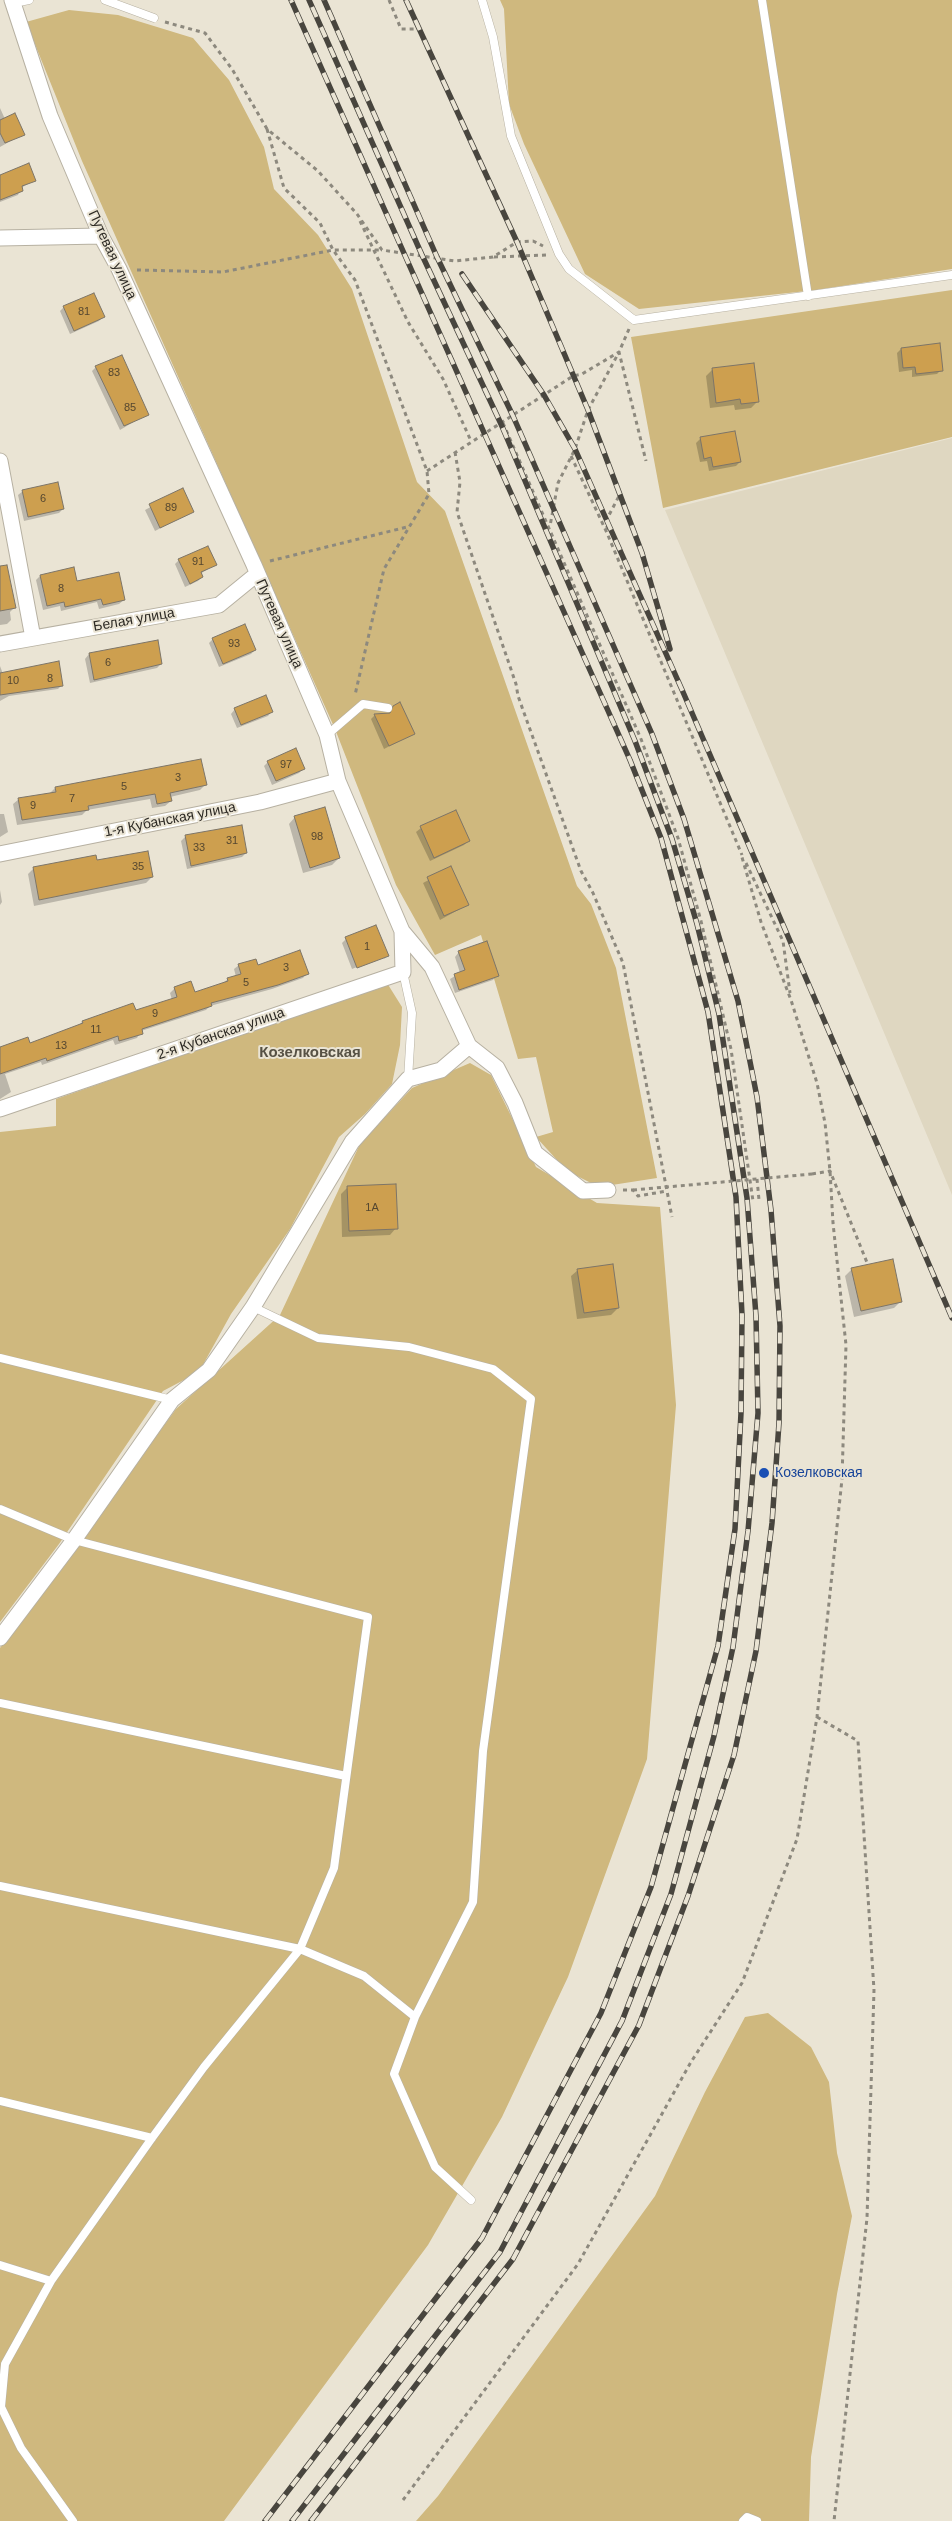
<!DOCTYPE html>
<html>
<head>
<meta charset="utf-8">
<style>
	body { margin:0 }
	canvas { display:block; background:#eae4d4 }
</style>
</head>
<body>
<canvas width="952" height="2521"></canvas>
<script>
const c = document.querySelector('canvas').getContext('2d');
c.lineJoin = 'round';
function fillPath(path, color) { c.fillStyle = color; c.fill(path, 'evenodd'); }
const toPath = rows => new Path2D(rows.map(r => 'M' + r).join(''));
function stroke(path, color, width, dash) { c.strokeStyle = color; c.lineWidth = width; c.lineCap = dash ? 'butt' : 'round'; c.setLineDash(dash || []); c.stroke(path); }
function drawText(font, color, halo, rows, align = 'center') {
  c.font = font + ' Helvetica,sans-serif'; c.lineWidth = 4; c.setLineDash([]); c.textBaseline = 'middle'; c.strokeStyle = halo; c.fillStyle = color; for (const [text, x, y, turn = 0] of rows) {
    c.save(); c.translate(x, y); c.rotate((+turn || 0) * Math.PI / 180); c.textAlign = isNaN(turn) ? turn : align; if (halo) c.strokeText(text, 0, 0); c.fillText(text, 0, 0); c.restore();
  }
}
const built = toPath([
	[952,438,952,1195,665,510]
]);
const green = toPath([
	[500,0,952,0,952,269,816,290,639,309,585,274,524,144,509,104,504,9],
	[69,10,118,15,193,38,229,80,264,147,274,189,318,235,352,289,417,482,445,511,577,886,591,904,616,968,657,1178,599,1187,567,1171,536,1137,553,1132,536,1057,518,1059,481,935,435,955,396,885,335,729,82,161,26,22],
	[952,290,952,437,663,508,631,337],
	[387,983,402,1007,400,1045,392,1084,365,1114,339,1137,290,1229,231,1314,199,1372,163,1391,59,1544,0,1622,0,1132,56,1126,56,1099],
	[470,1063,491,1075,536,1167,597,1203,660,1207,676,1405,647,1759,568,1977,502,2117,428,2245,224,2521,0,2521,0,1648,176,1409,280,1315,360,1144,412,1088],
	[768,2013,811,2047,829,2082,837,2153,852,2216,837,2294,811,2457,809,2521,416,2521,438,2496,655,2196,705,2092,745,2017]
]);
const shadow = toPath([
	[0,108,5,119,23,134,0,147],
	[0,176,35,180,21,188,18,195,0,202],
	[64,307,103,317,99,321,70,334,60,311],
	[901,349,941,370,937,374,912,377,912,370,899,372,897,353],
	[753,364,758,401,751,408,735,410,734,405,710,408,706,376,712,370],
	[96,367,147,414,120,430,92,371],
	[701,438,740,462,736,466,709,471,707,461,700,462,696,443],
	[182,490,192,512,155,531,145,510],
	[23,491,63,509,59,513,24,521,18,495],
	[179,560,215,565,200,574,202,577,198,581,185,587,175,564],
	[0,574,14,608,10,612,11,620,7,624,0,625],
	[40,576,76,583,124,600,119,604,99,609,97,602,61,611,60,606,43,610,36,580],
	[213,639,255,650,251,654,219,667,209,643],
	[89,654,161,664,157,668,90,683,85,659],
	[0,666,3,674,62,685,58,689,9,696,0,701],
	[394,707,413,734,384,749,371,719,375,715,388,714],
	[235,709,272,711,268,716,237,728,231,714],
	[268,762,303,769,299,773,272,785,264,766],
	[205,785,200,790,170,797,171,801,165,806,152,808,150,799,87,810,82,815,17,825,13,804,19,799,50,793,55,788],
	[455,812,468,841,464,845,430,861,416,832,421,828],
	[0,814,4,814,8,832,0,837],
	[295,817,339,858,332,865,303,873,289,824],
	[186,836,246,853,242,857,187,869,181,841],
	[34,868,152,877,146,883,34,906,28,874],
	[451,868,467,905,440,920,423,883],
	[0,890,2,902,0,905],
	[346,939,387,955,384,959,384,956,352,969,342,943],
	[459,952,497,975,493,980,455,993,450,979,460,973,455,957],
	[239,965,307,973,303,978,272,989,210,1006,206,1010,141,1031,137,1038,115,1045,113,1040,42,1065,41,1062,5,1074,11,1092,0,1099,0,1049,30,1045,77,1027,82,1022,133,1004,135,1011,172,1000,170,993,175,988,194,994,223,983,228,979,236,977,234,969],
	[347,1188,396,1228,390,1235,342,1237,341,1194],
	[852,1269,901,1301,894,1308,854,1317,845,1276],
	[578,1270,618,1308,611,1315,577,1319,571,1276]
]);
const building = toPath([
	[15,113,25,135,5,143,0,133,0,120,15,113],
	[29,163,36,181,22,186,23,191,0,200,0,175,29,163],
	[94,293,105,317,74,331,63,306,94,293],
	[940,343,943,371,916,374,915,367,903,368,901,348,940,343],
	[122,355,149,415,124,426,95,366,122,355],
	[754,363,759,402,741,404,740,399,716,403,712,368,754,363],
	[735,431,741,462,713,467,711,457,704,459,700,437,735,431],
	[58,482,64,509,28,517,22,490,58,482],
	[183,488,194,512,160,528,149,504,183,488],
	[208,546,217,565,201,572,203,577,190,584,178,559,208,546],
	[7,565,16,608,0,611,0,566,7,565],
	[74,567,77,581,119,572,125,600,103,605,101,599,65,607,64,602,47,606,40,575,74,567],
	[245,624,256,650,223,664,212,638,245,624],
	[158,640,162,664,94,680,89,653,158,640],
	[59,661,63,686,0,695,0,673,59,661],
	[266,695,273,712,241,725,234,708,266,695],
	[400,702,415,734,389,746,374,714,390,713,393,706,400,702],
	[296,748,305,769,276,781,267,761,296,748],
	[201,759,207,785,170,793,172,801,157,804,155,794,88,806,89,810,22,820,18,798,56,792,55,787,201,759],
	[325,807,340,858,310,868,294,816,325,807],
	[456,810,470,841,434,858,420,826,456,810],
	[242,825,247,853,191,866,185,835,242,825],
	[148,851,153,877,39,900,33,867,96,855,97,860,148,851],
	[451,866,469,905,444,916,427,877,451,866],
	[376,925,389,956,357,968,345,937,376,925],
	[487,941,499,976,459,990,454,974,465,970,458,951,487,941],
	[300,950,309,974,278,985,211,1003,212,1006,142,1029,143,1034,119,1041,118,1036,47,1061,46,1058,0,1074,0,1047,28,1037,30,1043,83,1023,82,1021,133,1003,136,1010,177,997,174,987,191,981,195,992,228,981,227,978,241,974,238,964,256,959,258,965,300,950],
	[396,1184,398,1229,349,1231,347,1186,396,1184],
	[893,1259,902,1302,861,1311,851,1268,893,1259],
	[613,1264,619,1308,584,1313,577,1269,613,1264]
]);
const path = toPath([
	[389,0,401,29,419,29],
	[165,22,205,33,232,69,267,129,318,171,357,214,382,250,455,261,493,257,517,242,533,241,543,246],
	[267,129,284,188,320,223,333,250,355,280,427,471,429,494,384,569,355,695],
	[360,221,408,322,443,379,471,441],
	[494,257,546,255],
	[137,270,223,272,333,250,381,250],
	[629,329,619,352,646,461],
	[503,423,641,739,678,838,701,921,731,1049,753,1201],
	[455,452,460,482,457,512,516,684,518,696,581,871,593,893,623,963,672,1217],
	[571,456,607,533,742,855],
	[427,471,573,376,582,374,619,352,588,410,575,449,558,483,550,526],
	[607,530,607,519,620,494],
	[270,561,407,527],
	[746,863,783,941,790,993],
	[812,1174,830,1171,868,1265],
	[757,1179,759,1200],
	[623,1190,633,1190,638,1196,667,1191],
	[817,1717,858,1741,874,1990,867,2218,834,2521],
	[403,2500,578,2264,691,2062,742,1983,797,1839,817,1717,842,1479,846,1345,833,1223,830,1171,825,1123,817,1083,791,1000,761,922,741,854]
]);
const service = toPath([
	[105,0,154,18],
	[482,0,493,37,511,136,559,254,569,269,634,320,952,275],
	[762,0,808,296],
	[14,3,29,0],
	[327,735,363,704,388,708],
	[403,972,412,1013,408,1079],
	[253,1307,318,1338,409,1347,493,1369,531,1399,483,1751,473,1902,415,2017,394,2074,435,2167,471,2200],
	[0,1358,172,1400],
	[0,1509,74,1540,368,1617,334,1868,300,1949,204,2067,152,2138,51,2281,5,2364,1,2407,21,2448,73,2521],
	[0,1703,346,1776],
	[0,1886,300,1949,364,1976,415,2017],
	[0,2101,152,2138],
	[0,2265,51,2281],
	[743,2521,747,2517,757,2521]
]);
const minor = toPath([
	[12,0,50,116,101,236,119,269,254,565,327,735,338,781,402,931,432,967,469,1046,497,1068,515,1103,535,1153,583,1191,608,1190],
	[0,238,101,236],
	[0,461,33,638],
	[0,644,219,605,257,574],
	[0,854,260,802,338,781],
	[0,1109,403,972,402,931],
	[0,1638,74,1540,172,1400,209,1370,253,1307,352,1142,408,1079,441,1070,469,1046]
]);
const rail = toPath([
	[406,0,517,242,588,410,642,553,670,649],
	[462,274,544,395,575,449,683,692,952,1318],
	[265,2521,482,2238,601,2013,651,1887,718,1646,735,1529,741,1413,742,1315,736,1197,708,1012,661,838,630,760,291,0],
	[292,2521,500,2252,622,2021,671,1894,714,1736,733,1647,748,1531,758,1413,756,1316,747,1198,719,1014,697,924,672,839,635,741,501,424,422,255,309,0],
	[311,2521,513,2259,639,2025,688,1896,734,1755,756,1651,772,1523,779,1423,780,1326,771,1210,757,1097,738,1001,684,819,652,734,513,416,437,257,324,0]
]);
const pathBridge = toPath([
	[633,1190,812,1174]
]);
const markers = [
	[764,1473,6,"#1a4fb4"]
];
const numberNames = [
	["81",84,312],
	["83",114,373],
	["85",130,408],
	["6",43,499],
	["89",171,508],
	["91",198,562],
	["8",61,589],
	["93",234,644],
	["6",108,663],
	["8",50,679],
	["10",13,681],
	["97",286,765],
	["3",178,778],
	["5",124,787],
	["7",72,799],
	["9",33,806],
	["98",317,837],
	["31",232,841],
	["33",199,848],
	["35",138,867],
	["1",367,947],
	["3",286,968],
	["5",246,983],
	["9",155,1014],
	["11",96,1030],
	["13",61,1046],
	["1А",372,1208]
];
const streetNames = [
	["Путевая улица",112,255,65],
	["Белая улица",134,620,-10],
	["Путевая улица",279,624,66],
	["1-я Кубанская улица",170,820,-11],
	["2-я Кубанская улица",221,1034,-19]
];
const transitNames = [
	["Козелковская",775,1473]
];
const neighbourhoodNames = [
	["Козелковская",310,1053]
];
fillPath(built, '#dfd7c1');
fillPath(green, '#cfb87e');
fillPath(shadow, '#0003');
fillPath(building, '#cd9f4f');
stroke(building, '#7d7568', 1);
stroke(service, '#b7b1a2', 9);
stroke(minor, '#b7b1a2', 17);
stroke(path, '#8d897e', 3, [4, 4]);
stroke(service, '#fff', 8);
stroke(minor, '#fff', 15);
stroke(rail, '#48453e', 5.5);
stroke(rail, '#eae4d4', 4, [11]);
stroke(pathBridge, '#8d897e', 3, [4, 4]);
for (const [x, y, r, color] of markers) { const dot = new Path2D(); dot.arc(x, y, r, 0, 2 * Math.PI); c.fillStyle = color; c.fill(dot); stroke(dot, '#eae4d4', 2); }
drawText('11px', '#554730', null, numberNames);
drawText('14px', '#2d2a25', '#eae4d4', streetNames);
drawText('14px', '#164399', '#eae4d4', transitNames, 'left');
drawText('bold 15px', '#575245', '#eae4d4', neighbourhoodNames);
</script>
</body>
</html>
